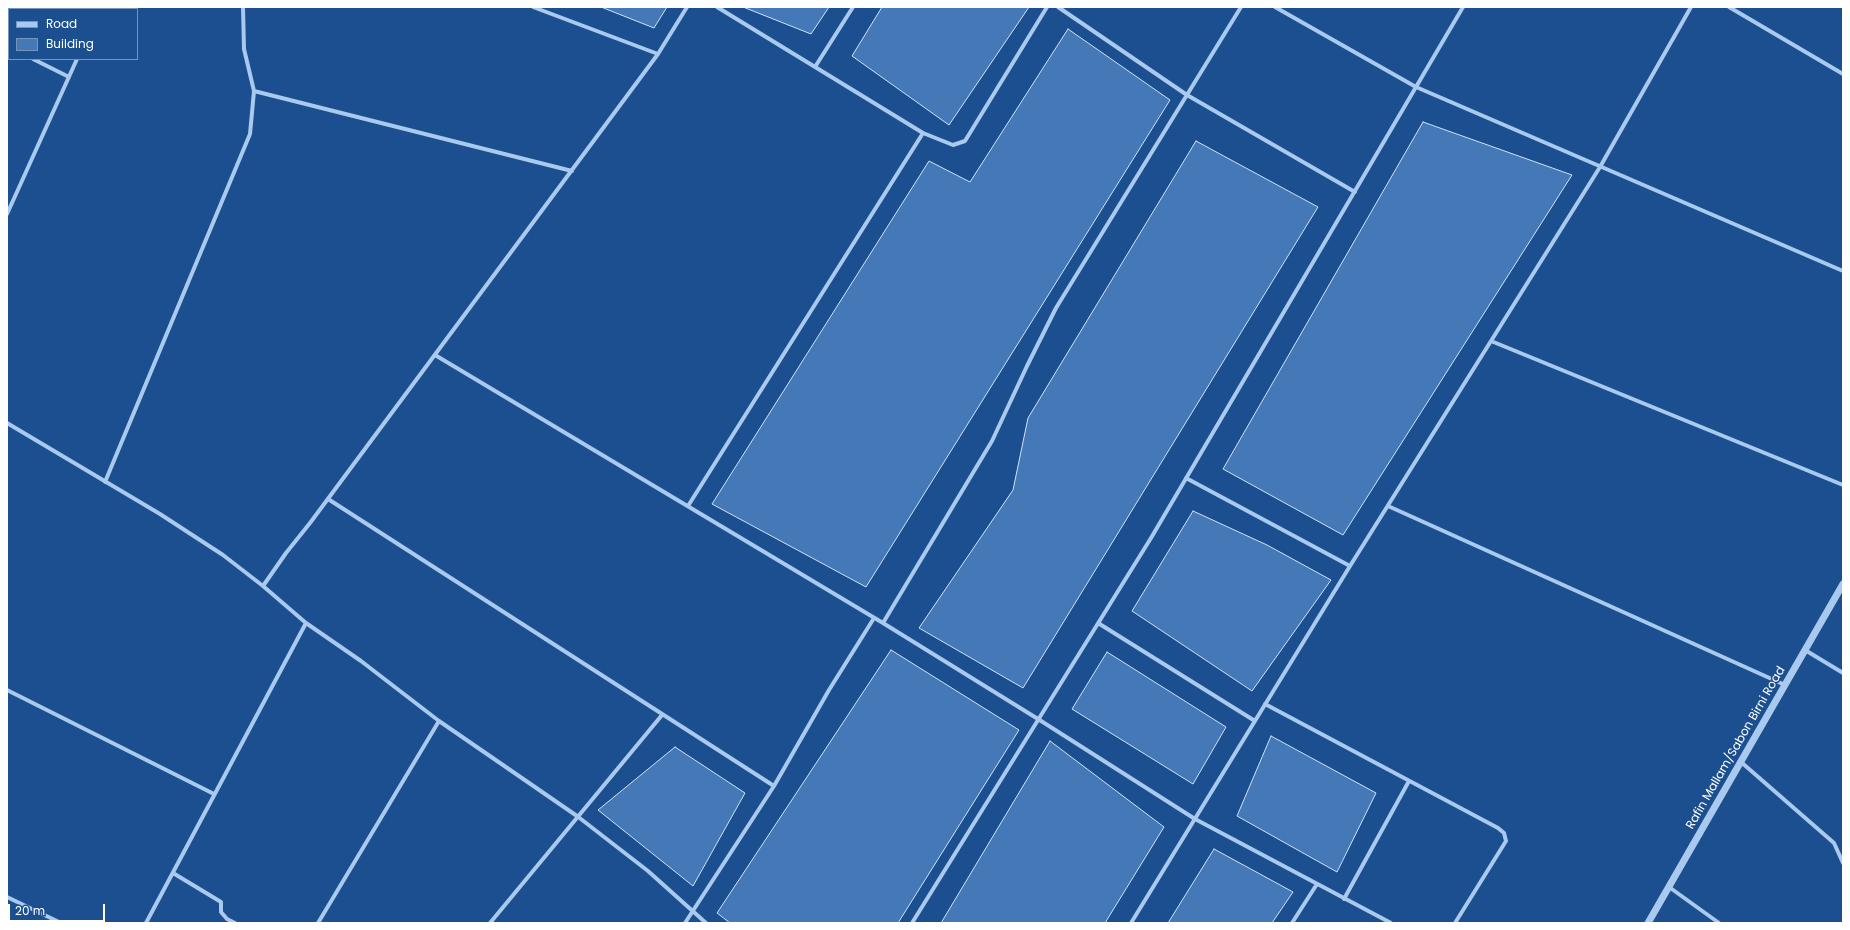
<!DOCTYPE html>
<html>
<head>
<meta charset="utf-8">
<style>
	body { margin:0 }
	#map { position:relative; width:1850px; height:930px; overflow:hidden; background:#1b4f8f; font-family:Poppins,sans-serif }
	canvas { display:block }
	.frame { position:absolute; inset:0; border:8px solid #fff; pointer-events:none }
	.legend { position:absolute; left:8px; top:8px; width:130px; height:52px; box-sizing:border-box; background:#1b4f8f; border:1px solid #7695bc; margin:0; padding:5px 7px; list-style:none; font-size:12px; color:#fff }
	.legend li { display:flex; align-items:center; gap:8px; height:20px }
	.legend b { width:20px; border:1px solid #7695bc }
	.scale { position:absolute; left:8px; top:904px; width:97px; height:18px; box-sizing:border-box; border:2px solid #fff; border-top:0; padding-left:5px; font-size:12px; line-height:14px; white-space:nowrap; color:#fff; -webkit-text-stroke:3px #1b4f8f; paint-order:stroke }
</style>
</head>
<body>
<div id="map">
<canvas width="1850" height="930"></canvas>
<div class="frame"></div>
<ul class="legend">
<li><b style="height:5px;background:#a9c9ee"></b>Road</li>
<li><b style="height:11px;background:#4478b7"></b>Building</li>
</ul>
<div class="scale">20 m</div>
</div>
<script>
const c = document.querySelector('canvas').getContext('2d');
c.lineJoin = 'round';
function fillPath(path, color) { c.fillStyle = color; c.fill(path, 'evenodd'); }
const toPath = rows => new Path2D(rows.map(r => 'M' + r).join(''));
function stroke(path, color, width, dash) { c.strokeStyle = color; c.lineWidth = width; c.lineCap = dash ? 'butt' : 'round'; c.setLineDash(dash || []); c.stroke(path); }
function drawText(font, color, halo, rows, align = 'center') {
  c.font = font + ' Poppins,sans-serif'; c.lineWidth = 3; c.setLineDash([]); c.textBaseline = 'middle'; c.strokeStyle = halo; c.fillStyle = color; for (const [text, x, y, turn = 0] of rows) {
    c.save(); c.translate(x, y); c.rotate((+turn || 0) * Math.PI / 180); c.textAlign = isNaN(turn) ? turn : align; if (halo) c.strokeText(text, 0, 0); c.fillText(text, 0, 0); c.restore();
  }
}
const building = toPath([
	[601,7,667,7,654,28,601,7],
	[743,7,829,7,811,34,743,7],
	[882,7,1029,7,949,125,852,56,882,7],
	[1068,29,1170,100,866,587,712,504,929,161,970,182,1068,29],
	[1423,122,1572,175,1343,535,1223,469,1423,122],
	[1196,141,1318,207,1023,688,919,628,1013,490,1028,418,1196,141],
	[1193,511,1267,545,1331,580,1252,691,1132,611,1193,511],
	[891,650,1019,730,898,923,730,923,717,913,891,650],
	[1107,652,1226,727,1193,784,1072,709,1107,652],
	[1271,736,1376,793,1337,872,1237,816,1271,736],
	[1050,741,1164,827,1105,923,941,923,1050,741],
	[675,747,745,793,693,886,598,810,675,747],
	[1214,849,1293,892,1272,923,1168,923,1214,849]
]);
const minor = toPath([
	[533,7,658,54],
	[717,7,923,133,953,145,965,141,1047,7],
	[1058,7,1187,95,1355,192],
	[1275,7,1416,87,1843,271],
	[1729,7,1843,74],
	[98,9,98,7],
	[7,46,9,47],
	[33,59,69,77],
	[815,67,853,7],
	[254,91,572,171],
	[7,214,77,59],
	[1491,341,1843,485],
	[435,355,883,623,1038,719,1195,819,1391,923],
	[7,423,160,514,223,555,263,586,306,623,361,661,439,721,577,816,648,871,706,923],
	[1186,478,1350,566],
	[105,482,250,134,254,91,244,49,243,7],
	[328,499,774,786],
	[688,506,923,133],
	[1388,506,1785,685],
	[263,586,286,553,310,523,658,54,687,7],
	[883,623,992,441,1027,366,1056,308,1241,7],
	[1098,623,1255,721],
	[1805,650,1843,673],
	[7,690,214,794],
	[1265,704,1498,828,1504,833,1506,841,1455,923],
	[1741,762,1834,843,1843,863],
	[173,873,221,902,221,912,227,919,235,923],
	[1669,887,1719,923],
	[7,897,61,923],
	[1344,899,1409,781],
	[146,923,306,623],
	[318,923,439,721],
	[490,923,662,715],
	[685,923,774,786,829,690,874,618],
	[912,923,1151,538,1463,7],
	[1131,923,1350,566,1600,167,1691,7],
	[1292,923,1317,884]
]);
const tertiary = toPath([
	[1648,923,1843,584]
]);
const streetNames = [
	["Rafin Mallam/Sabon Birni Road",1736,748,-60]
];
fillPath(building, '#4478b7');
stroke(building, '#cfe3fa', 1);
stroke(minor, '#a9c9ee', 4);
stroke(tertiary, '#a9c9ee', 7);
drawText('12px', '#fff', '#1b4f8f', streetNames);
</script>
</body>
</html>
